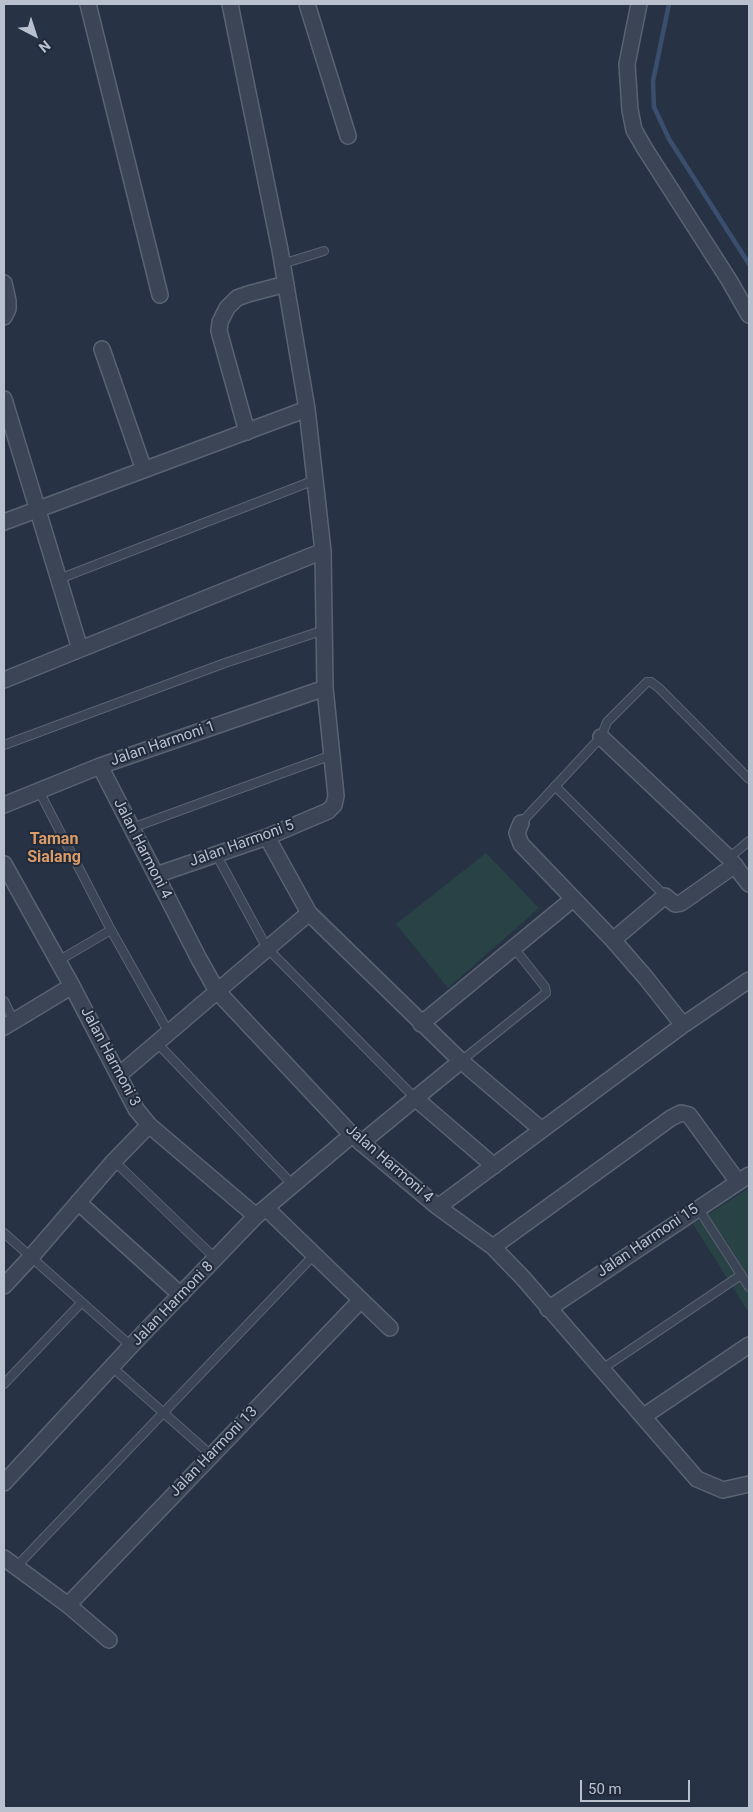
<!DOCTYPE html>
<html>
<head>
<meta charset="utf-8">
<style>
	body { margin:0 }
	#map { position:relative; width:753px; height:1812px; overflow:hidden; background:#273345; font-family:Roboto,sans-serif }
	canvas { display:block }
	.frame { position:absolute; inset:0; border:5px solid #b9c1ce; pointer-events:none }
	.north { position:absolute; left:10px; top:10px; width:50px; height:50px; -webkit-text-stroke:4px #202a3a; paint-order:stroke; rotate:140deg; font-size:14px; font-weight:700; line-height:20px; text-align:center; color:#b9c1ce }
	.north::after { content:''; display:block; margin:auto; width:18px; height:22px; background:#b9c1ce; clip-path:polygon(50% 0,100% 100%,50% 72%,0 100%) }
	.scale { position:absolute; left:580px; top:1780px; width:110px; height:22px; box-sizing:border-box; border:2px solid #b9c1ce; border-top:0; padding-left:6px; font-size:15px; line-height:18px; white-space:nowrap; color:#b9c1ce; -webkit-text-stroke:4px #202a3a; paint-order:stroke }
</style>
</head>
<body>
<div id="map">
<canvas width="753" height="1812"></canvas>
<div class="frame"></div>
<div class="north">N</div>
<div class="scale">50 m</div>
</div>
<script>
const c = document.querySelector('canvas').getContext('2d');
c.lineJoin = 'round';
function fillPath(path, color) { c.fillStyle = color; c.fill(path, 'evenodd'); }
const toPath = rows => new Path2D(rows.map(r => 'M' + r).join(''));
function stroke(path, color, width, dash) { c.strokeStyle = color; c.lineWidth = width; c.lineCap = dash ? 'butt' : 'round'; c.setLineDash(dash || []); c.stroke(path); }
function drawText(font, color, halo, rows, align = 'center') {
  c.font = font + ' Roboto,sans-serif'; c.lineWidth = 4; c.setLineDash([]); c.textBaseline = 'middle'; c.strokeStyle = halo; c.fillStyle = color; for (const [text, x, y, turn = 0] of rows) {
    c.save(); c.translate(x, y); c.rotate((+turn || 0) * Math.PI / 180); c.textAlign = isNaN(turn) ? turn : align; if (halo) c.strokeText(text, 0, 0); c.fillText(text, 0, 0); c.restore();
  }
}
const green = toPath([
	[486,853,539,908,448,988,396,924],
	[749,1188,749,1313,693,1224]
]);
const stream = toPath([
	[669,4,653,81,654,107,669,139,749,264]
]);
const service = toPath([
	[282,264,324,251],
	[59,579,315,480],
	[4,745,225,663,324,630],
	[555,786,665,896],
	[39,791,111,930,169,1033],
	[521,823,601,737,607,722,647,682,651,682,659,688,749,779],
	[132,828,332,755],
	[216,854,267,948,415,1098],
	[729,858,749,841],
	[58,961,111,930],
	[4,1001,14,1021],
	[157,1043,293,1185],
	[461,1061,546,993,545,987,514,948],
	[114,1161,216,1259],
	[698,1208,749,1287],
	[4,1233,131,1346],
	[112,1367,211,1455],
	[602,1369,741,1275],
	[4,1384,81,1303],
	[16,1567,314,1255]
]);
const minor = toPath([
	[88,4,160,295],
	[307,4,348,136],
	[639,4,627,64,630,110,634,130,645,149,729,280,749,315],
	[4,283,8,301,8,309,4,317],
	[102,349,144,470],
	[4,399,80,649],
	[247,432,219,331,220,322,227,308,237,298,248,294,286,284],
	[4,522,307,409],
	[4,680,323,551],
	[601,737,729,858,749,884],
	[100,766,199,959,217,991,352,1135,438,1207,493,1247,523,1278,697,1479,723,1490,749,1484],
	[4,805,100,766,325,688],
	[521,823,517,833,521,844,613,940,646,978,683,1025],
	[267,837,309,913,461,1061,542,1130],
	[4,864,72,986,136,1109,149,1125,256,1216],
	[156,875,267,837,328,811,334,805,336,796,325,688,323,551,307,409,280,250,230,4],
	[613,940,665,896,675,904,681,903,735,865],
	[421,1024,573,899],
	[4,1027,72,986],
	[119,1075,309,913],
	[415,1098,494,1166],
	[361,1143,461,1061],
	[78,1202,181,1295],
	[438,1207,683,1025,749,980],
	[266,1208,390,1328],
	[493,1247,671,1118,681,1113,689,1115,738,1182],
	[4,1286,31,1257,114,1161,149,1125],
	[548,1309,749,1175],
	[644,1416,749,1345],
	[4,1483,131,1346,256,1216,352,1135],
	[4,1558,68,1605,109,1640],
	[68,1605,361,1300]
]);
const streetNames = [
	["Jalan Harmoni 1",163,744,-19],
	["Jalan Harmoni 5",242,844,-20],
	["Jalan Harmoni 4",142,849,63],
	["Jalan Harmoni 3",110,1057,62],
	["Jalan Harmoni 4",389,1164,41],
	["Jalan Harmoni 15",648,1241,-34],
	["Jalan Harmoni 8",173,1304,-46],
	["Jalan Harmoni 13",214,1452,-46]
];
const neighbourhoodNames = [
	["Taman",54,840],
	["Sialang",54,858]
];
fillPath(green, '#294246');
stroke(stream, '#3a4e6d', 4.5);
stroke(service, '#5a6372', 10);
stroke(minor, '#5a6372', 18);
stroke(service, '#3b4555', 8);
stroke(minor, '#3b4555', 15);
drawText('15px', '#b9c1ce', '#202a3a', streetNames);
drawText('bold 16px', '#db9c67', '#202a3a', neighbourhoodNames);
</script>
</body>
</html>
